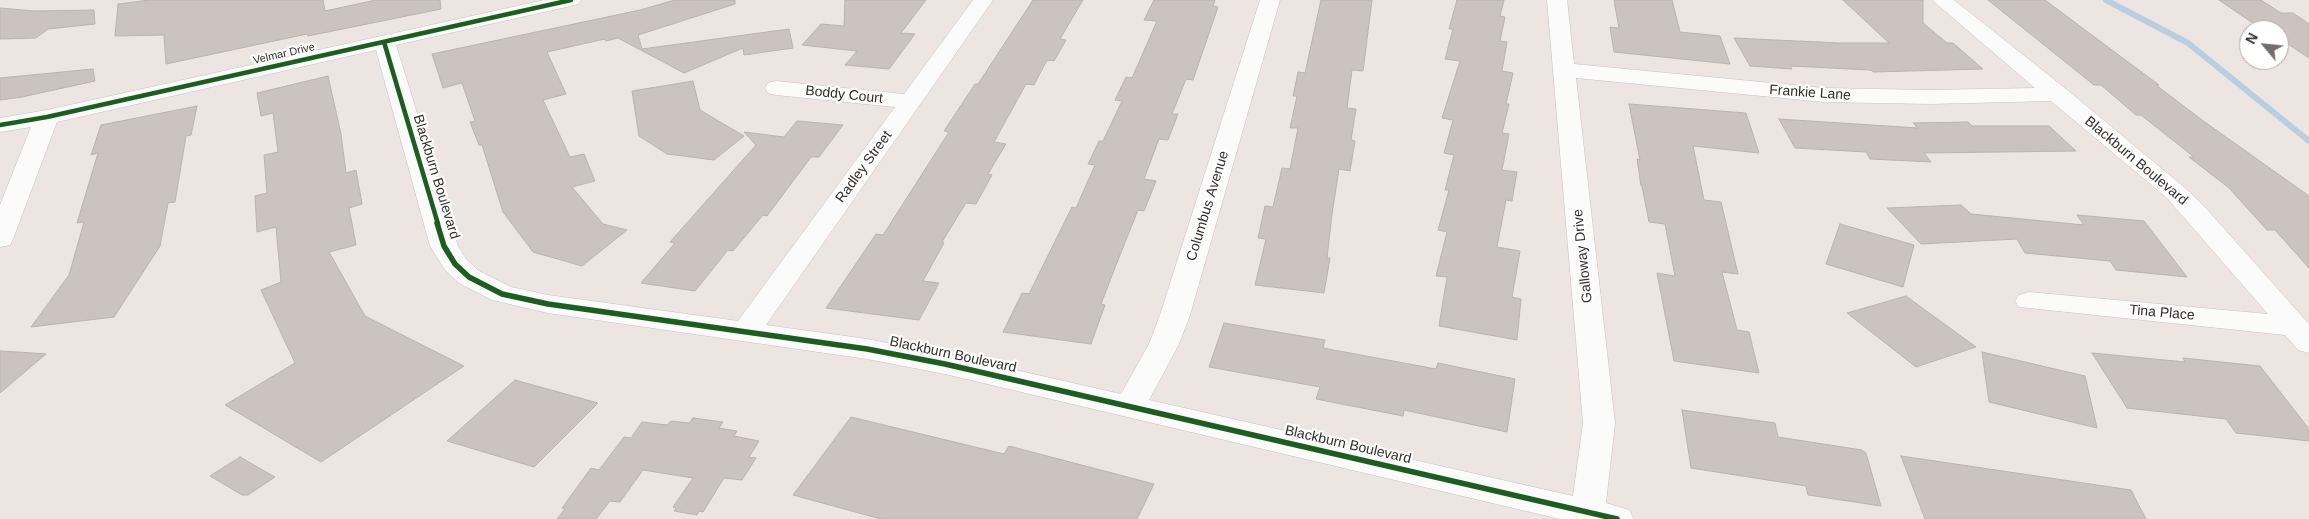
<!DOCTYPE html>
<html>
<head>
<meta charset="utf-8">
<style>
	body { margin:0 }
	#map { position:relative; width:2309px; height:519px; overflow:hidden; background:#ece5e2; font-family:Helvetica,sans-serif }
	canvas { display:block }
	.north { position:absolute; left:2239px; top:20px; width:50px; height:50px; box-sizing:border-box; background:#fff; border:1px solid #adabab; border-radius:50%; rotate:298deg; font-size:14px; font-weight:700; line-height:20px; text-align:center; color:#322e2d }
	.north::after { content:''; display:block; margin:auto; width:18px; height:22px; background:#736e6c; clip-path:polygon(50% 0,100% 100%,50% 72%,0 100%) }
</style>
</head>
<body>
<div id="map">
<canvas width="2309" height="519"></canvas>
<div class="north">N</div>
</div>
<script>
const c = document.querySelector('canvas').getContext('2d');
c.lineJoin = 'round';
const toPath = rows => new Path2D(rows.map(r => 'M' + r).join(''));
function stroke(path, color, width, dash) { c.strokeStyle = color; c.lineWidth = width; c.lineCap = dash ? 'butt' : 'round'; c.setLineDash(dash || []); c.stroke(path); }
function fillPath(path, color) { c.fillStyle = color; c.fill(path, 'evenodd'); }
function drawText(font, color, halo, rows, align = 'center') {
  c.font = font + ' Helvetica,sans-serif'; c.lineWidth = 4.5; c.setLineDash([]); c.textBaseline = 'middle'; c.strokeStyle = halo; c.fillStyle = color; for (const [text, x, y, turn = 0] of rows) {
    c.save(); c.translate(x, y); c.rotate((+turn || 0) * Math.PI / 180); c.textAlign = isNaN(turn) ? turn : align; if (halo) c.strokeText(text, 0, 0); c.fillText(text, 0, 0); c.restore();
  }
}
const stream = toPath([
	[2106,0,2188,43,2309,141]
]);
const building = toPath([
	[149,0,323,0,325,11,376,0,440,0,441,9,308,36,307,34,166,64,164,35,115,36,118,4,149,0],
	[675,0,735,0,735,4,638,35,642,49,789,29,793,48,744,55,743,48,684,73,618,38,606,41,605,39,547,52,566,94,543,100,570,157,584,154,595,181,572,187,603,224,627,230,582,266,533,252,503,212,482,145,479,145,470,122,475,121,462,83,443,88,432,54,640,10,675,0],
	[845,0,926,0,901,33,915,34,889,69,845,65,857,51,802,45,821,24,844,26,845,0],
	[1033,0,1083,0,1060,39,1066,40,1054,61,1047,60,1034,85,1026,84,994,142,1006,144,988,174,992,175,976,204,966,203,942,242,944,243,923,281,939,283,919,320,826,308,876,234,883,235,949,132,944,131,975,84,978,84,1033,0],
	[1154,0,1215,0,1213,6,1218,7,1193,80,1186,79,1172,114,1178,114,1168,140,1159,139,1144,179,1156,181,1144,211,1138,210,1118,260,1101,304,1105,305,1091,344,1003,332,1022,293,1029,294,1072,207,1076,208,1095,165,1088,164,1099,141,1103,141,1122,101,1115,100,1126,77,1132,78,1157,21,1144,20,1154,0],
	[1321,0,1372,0,1363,71,1352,70,1347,108,1356,109,1351,140,1355,141,1350,171,1339,169,1332,214,1327,258,1330,258,1324,293,1255,285,1266,239,1258,238,1265,206,1273,207,1282,168,1290,169,1298,128,1290,128,1297,96,1293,96,1298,72,1305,73,1321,0],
	[1457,0,1504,0,1500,16,1505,17,1500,41,1507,42,1502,71,1513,73,1506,104,1509,104,1502,133,1509,134,1502,170,1517,172,1512,201,1506,200,1497,247,1520,251,1512,297,1521,299,1517,340,1439,326,1447,277,1436,276,1447,232,1438,230,1449,190,1445,190,1454,155,1444,153,1453,120,1442,118,1460,61,1445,59,1453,29,1449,29,1457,0],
	[1614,0,1672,0,1680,32,1720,36,1730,64,1614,52,1610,27,1619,28,1614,0],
	[1843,0,1923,0,1923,23,1947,43,1953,43,1983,69,1873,72,1871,70,1790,66,1792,69,1750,66,1734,38,1839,43,1889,43,1843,0],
	[1988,0,2045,0,2159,85,2156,85,2202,120,2309,196,2309,268,2275,230,2267,230,2229,188,2189,157,2194,157,2141,115,2136,115,2101,85,2094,85,1988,0],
	[2219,0,2261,0,2281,13,2293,13,2309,24,2309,58,2279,38,2279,30,2263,30,2219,0],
	[0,8,34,11,94,10,95,24,48,29,36,38,0,39,0,8],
	[93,69,95,81,22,97,0,100,0,78,93,69],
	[328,76,341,134,346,173,356,170,362,204,349,208,356,245,329,252,365,316,464,366,321,462,225,405,295,363,261,290,281,282,276,227,257,232,255,196,267,193,264,155,278,152,273,113,261,116,257,93,328,76],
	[693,81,700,110,744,136,714,160,667,154,639,136,632,91,693,81],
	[1629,104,1746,113,1759,153,1693,146,1704,200,1721,202,1738,274,1722,272,1737,330,1749,332,1759,373,1674,361,1657,273,1675,276,1665,224,1649,222,1642,186,1641,186,1637,159,1640,160,1629,104],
	[197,106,191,135,186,136,175,202,168,203,160,246,114,317,31,327,69,275,84,222,77,223,98,153,91,155,101,125,197,106],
	[1779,119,1918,128,1913,123,1968,122,1972,126,2049,126,2076,151,1924,153,1931,162,1870,159,1866,152,1795,148,1779,119],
	[797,121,843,125,819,157,811,157,767,216,763,215,733,251,728,250,695,291,641,283,675,243,670,242,756,145,744,132,784,137,797,121],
	[1961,205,1971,214,2084,225,2077,215,2144,221,2187,277,2116,270,2110,261,2025,253,2017,239,1921,244,1887,208,1961,205],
	[1840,224,1914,245,1903,287,1826,264,1840,224],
	[1906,296,1976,347,1916,367,1847,313,1906,296],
	[1224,323,1325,340,1323,348,1436,369,1438,363,1515,379,1507,432,1404,410,1403,416,1316,399,1320,387,1209,367,1224,323],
	[0,351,18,352,46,354,0,393,0,351],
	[1982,352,2085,376,2097,428,1989,402,1982,352],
	[2092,353,2185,362,2183,358,2260,366,2309,429,2309,441,2236,433,2226,419,2127,408,2092,353],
	[515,380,598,403,534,467,447,441,515,380],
	[1682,410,1775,423,1778,437,1862,450,1866,453,1881,506,1808,495,1806,486,1691,468,1682,410],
	[851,417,1004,454,1009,446,1154,484,1137,519,881,519,793,495,851,417],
	[693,418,723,422,719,428,737,431,734,436,759,441,749,457,756,458,742,480,724,478,703,512,699,511,697,515,674,511,676,508,673,507,693,478,643,470,620,502,610,501,596,519,557,519,565,509,562,508,591,468,599,470,624,437,631,438,642,422,667,425,671,421,689,423,693,418],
	[1901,456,2131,490,2146,519,1925,519,1901,456],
	[240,457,275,477,248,495,242,495,210,476,240,457]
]);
const minor = toPath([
	[544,0,581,0,578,4,571,6,396,45,458,246,466,259,479,271,511,287,548,295,738,321,895,107,776,95,768,93,765,88,768,83,776,81,904,94,973,0,993,0,766,325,867,339,945,354,1121,394,1149,344,1160,315,1260,0,1280,0,1190,315,1179,344,1149,400,1573,496,1583,423,1547,0,1567,0,1574,64,1824,88,1930,90,2035,88,1932,0,1954,0,2066,89,2185,188,2203,205,2309,324,2309,353,2298,350,2285,335,2019,307,2015,301,2019,295,2029,292,2268,314,2167,198,2051,101,1930,104,1824,102,1576,78,1615,423,1606,503,1629,510,1634,519,1560,519,945,374,867,359,548,313,492,300,459,283,445,270,430,246,376,50,57,122,13,239,10,245,0,247,0,205,31,127,0,132,0,118,47,110,544,0]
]);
const cyclewayFar1 = toPath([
	[384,42,438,224],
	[0,125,47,117,571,0]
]);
const cycleway = toPath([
	[437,223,444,246,455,264,469,277,502,294,548,304,867,349,945,364,1617,519]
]);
const farStreetnames = [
	["Velmar Drive",284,54,-13]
];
const streetNames = [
	["Frankie Lane",1810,93,4],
	["Boddy Court",844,95,6],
	["Blackburn Boulevard",2136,161,40],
	["Radley Street",864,167,-54],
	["Blackburn Boulevard",436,177,73],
	["Columbus Avenue",1208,206,-73],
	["Galloway Drive",1583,256,-96],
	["Tina Place",2162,313,5],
	["Blackburn Boulevard",953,355,12],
	["Blackburn Boulevard",1348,445,13]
];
stroke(stream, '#b9cedf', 6);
fillPath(building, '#ccc2be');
stroke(building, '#b8b4b2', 1);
stroke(minor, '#c7c2c0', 1);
fillPath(minor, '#fcfbfb');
stroke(cyclewayFar1, '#1b5e20', 4.5);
stroke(cycleway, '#1b5e20', 5.5);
drawText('11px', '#322e2d', '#fff', farStreetnames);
drawText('14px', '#322e2d', '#fff', streetNames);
</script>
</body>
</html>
